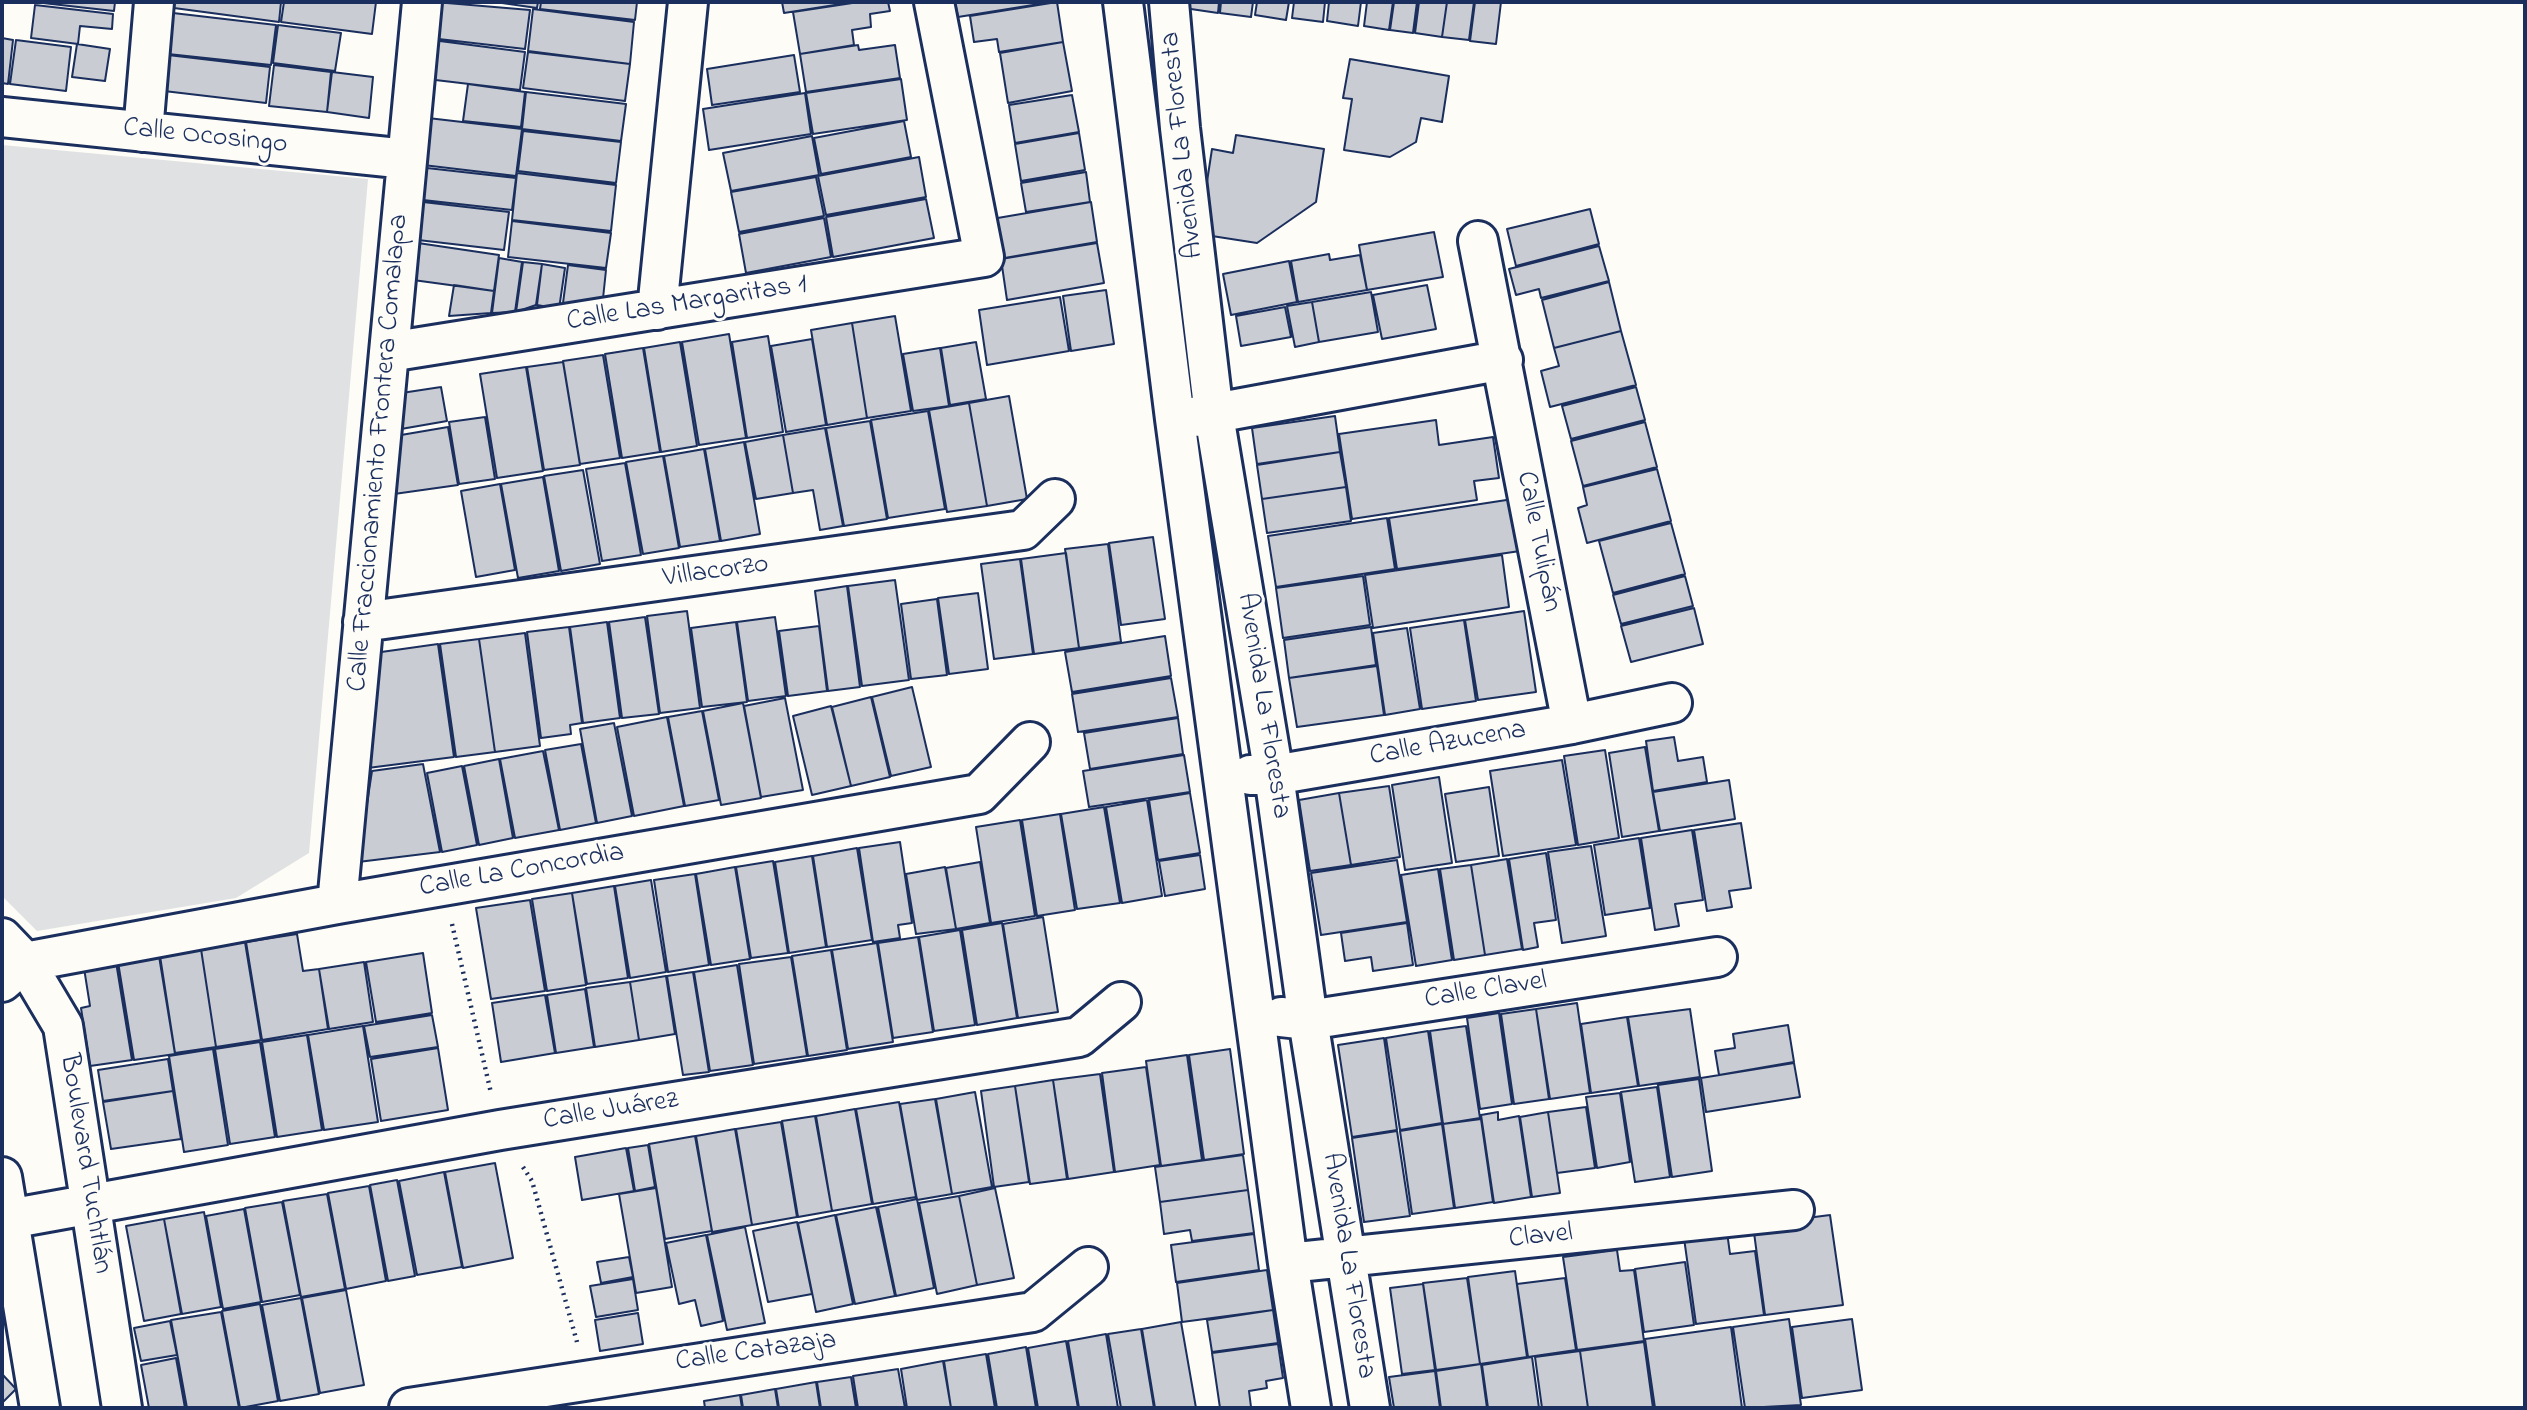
<!DOCTYPE html>
<html>
<head>
<meta charset="utf-8">
<style>
	body { margin:0 }
	#map { position:relative; width:2527px; height:1410px; overflow:hidden; background:#fdfcf7; font-family:"Indie Flower",sans-serif }
	canvas { display:block }
	.frame { position:absolute; inset:0; border:4px solid #1b2f5e; pointer-events:none }
</style>
</head>
<body>
<div id="map">
<canvas width="2527" height="1410"></canvas>
<div class="frame"></div>
</div>
<script>
const c = document.querySelector('canvas').getContext('2d');
c.lineJoin = 'round';
function fillPath(path, color) { c.fillStyle = color; c.fill(path, 'evenodd'); }
const toPath = rows => new Path2D(rows.map(r => 'M' + r).join(''));
function stroke(path, color, width, dash) { c.strokeStyle = color; c.lineWidth = width; c.lineCap = dash ? 'butt' : 'round'; c.setLineDash(dash || []); c.stroke(path); }
function drawText(font, color, halo, rows, align = 'center') {
  c.font = font + ' "Indie Flower",sans-serif'; c.lineWidth = 6; c.setLineDash([]); c.textBaseline = 'middle'; c.strokeStyle = halo; c.fillStyle = color; for (const [text, x, y, turn = 0] of rows) {
    c.save(); c.translate(x, y); c.rotate((+turn || 0) * Math.PI / 180); c.textAlign = isNaN(turn) ? turn : align; if (halo) c.strokeText(text, 0, 0); c.fillText(text, 0, 0); c.restore();
  }
}
const green = toPath([
	[2,145,368,179,309,853,236,898,37,931,2,896]
]);
const building = toPath([
	[34,2,115,2,114,11,34,2],
	[175,2,281,2,279,22,174,8,175,2],
	[284,2,376,2,372,34,281,22,284,2],
	[435,2,530,10,525,49,430,38,435,2],
	[495,2,538,2,537,8,495,2],
	[541,2,637,2,635,20,540,9,541,2],
	[782,2,854,2,784,13,782,2],
	[859,2,888,2,890,11,870,14,871,27,852,30,854,45,800,54,793,12,859,2],
	[955,2,1052,2,958,17,955,2],
	[1057,2,1063,42,999,52,997,39,974,42,970,16,1057,2],
	[1184,2,1219,2,1218,13,1184,8,1184,2],
	[1221,2,1253,2,1251,17,1220,13,1221,2],
	[1257,2,1289,2,1286,20,1255,15,1257,2],
	[1294,2,1325,2,1323,22,1292,18,1294,2],
	[1329,2,1361,2,1358,26,1327,21,1329,2],
	[1367,2,1393,2,1389,30,1364,26,1367,2],
	[1394,2,1417,2,1413,33,1390,30,1394,2],
	[1419,2,1447,2,1442,37,1415,33,1419,2],
	[1447,2,1474,2,1469,40,1442,37,1447,2],
	[1475,2,1501,2,1496,44,1470,41,1475,2],
	[35,5,113,14,112,29,80,26,78,44,31,38,35,5],
	[533,9,634,22,630,64,528,51,533,9],
	[173,13,276,25,271,65,168,54,173,13],
	[278,25,341,33,335,71,273,63,278,25],
	[2,38,13,40,8,84,2,83,2,38],
	[16,40,71,47,66,91,10,84,16,40],
	[432,40,525,52,520,90,427,79,432,40],
	[1063,42,1072,91,1008,103,1000,53,1063,42],
	[77,44,110,49,105,81,72,77,77,44],
	[858,45,859,50,895,45,900,78,806,92,800,54,858,45],
	[528,52,630,64,625,101,523,88,528,52],
	[168,55,270,67,266,103,164,91,168,55],
	[794,55,800,92,712,105,707,69,794,55],
	[1350,59,1449,76,1442,122,1421,118,1416,142,1390,157,1344,150,1352,99,1343,98,1350,59],
	[274,65,331,72,327,112,269,106,274,65],
	[332,72,373,77,369,118,327,112,332,72],
	[901,79,907,120,813,134,806,93,901,79],
	[468,84,525,92,521,127,463,121,468,84],
	[526,92,626,104,621,141,522,129,526,92],
	[805,93,811,134,709,150,703,109,805,93],
	[1072,95,1079,132,1015,143,1009,105,1072,95],
	[428,118,522,129,516,176,423,165,428,118],
	[904,121,911,157,821,174,814,138,904,121],
	[523,131,621,142,616,183,518,171,523,131],
	[1079,133,1085,170,1021,181,1015,144,1079,133],
	[1236,135,1324,149,1316,202,1257,243,1199,234,1212,149,1233,153,1236,135],
	[812,136,819,175,731,191,723,153,812,136],
	[919,157,926,197,826,215,818,176,919,157],
	[427,168,516,178,512,210,423,200,427,168],
	[1086,172,1090,202,1026,212,1021,183,1086,172],
	[517,173,616,185,611,231,512,220,517,173],
	[816,177,824,216,739,232,731,192,816,177],
	[926,199,934,238,833,257,826,217,926,199],
	[423,202,509,212,504,250,418,240,423,202],
	[1091,202,1097,242,993,260,986,220,1091,202],
	[1590,209,1599,244,1516,266,1507,229,1590,209],
	[824,218,831,257,746,273,739,234,824,218],
	[512,221,611,233,606,268,508,257,512,221],
	[1434,232,1443,277,1367,290,1359,245,1434,232],
	[418,243,499,255,494,291,413,280,418,243],
	[1097,243,1104,283,1007,300,1001,259,1097,243],
	[1599,246,1609,281,1541,298,1539,289,1516,295,1509,269,1599,246],
	[1329,254,1330,260,1360,255,1367,290,1298,302,1291,261,1329,254],
	[499,258,522,262,515,312,492,313,499,258],
	[1289,261,1297,302,1231,315,1223,274,1289,261],
	[523,262,542,264,536,305,516,312,523,262],
	[542,264,565,268,559,309,537,305,542,264],
	[568,265,606,270,602,308,563,303,568,265],
	[1609,282,1621,331,1554,348,1542,300,1609,282],
	[454,285,494,291,491,313,449,316,454,285],
	[1427,285,1436,329,1382,339,1373,295,1427,285],
	[1106,290,1114,344,1071,351,1063,296,1106,290],
	[1371,292,1378,332,1319,342,1312,302,1371,292],
	[1060,297,1069,351,987,365,979,310,1060,297],
	[1312,302,1319,342,1295,347,1287,306,1312,302],
	[1285,307,1291,337,1241,346,1236,316,1285,307],
	[895,316,911,411,867,418,852,323,895,316],
	[852,323,867,418,827,425,811,330,852,323],
	[1621,331,1636,385,1550,407,1541,371,1559,366,1554,348,1621,331],
	[729,334,746,438,699,445,682,342,729,334],
	[768,336,783,432,747,438,732,342,768,336],
	[812,339,826,425,786,432,771,346,812,339],
	[680,342,697,446,661,452,644,348,680,342],
	[976,342,986,399,950,405,941,348,976,342],
	[643,348,660,452,622,458,605,354,643,348],
	[940,348,949,406,913,411,903,354,940,348],
	[603,355,620,458,580,464,563,361,603,355],
	[563,362,580,465,544,470,527,367,563,362],
	[526,367,543,471,497,478,480,374,526,367],
	[441,387,447,421,401,429,395,394,441,387],
	[1636,387,1645,420,1571,439,1562,406,1636,387],
	[1009,396,1027,499,987,506,969,403,1009,396],
	[969,403,987,506,947,512,929,410,969,403],
	[928,411,945,509,888,518,871,420,928,411],
	[1335,416,1340,452,1257,464,1252,428,1335,416],
	[485,417,495,479,459,484,449,422,485,417],
	[1436,420,1439,445,1493,437,1499,478,1474,481,1477,500,1352,519,1339,434,1436,420],
	[870,421,887,519,844,526,826,428,870,421],
	[1645,422,1657,467,1583,486,1571,441,1645,422],
	[448,427,458,485,394,494,401,435,448,427],
	[825,428,843,526,820,530,813,490,793,493,783,435,825,428],
	[783,435,793,493,756,499,745,442,783,435],
	[744,442,760,534,721,541,705,449,744,442],
	[704,449,720,541,680,547,664,456,704,449],
	[1340,452,1346,487,1262,499,1257,465,1340,452],
	[663,456,679,548,643,554,626,462,663,456],
	[625,463,641,555,602,561,586,469,625,463],
	[1657,469,1671,521,1587,543,1578,508,1587,505,1583,487,1657,469],
	[583,470,600,564,561,571,544,476,583,470],
	[543,477,559,571,518,578,501,484,543,477],
	[500,484,515,570,476,577,461,491,500,484],
	[1346,487,1351,521,1267,533,1262,499,1346,487],
	[1513,499,1520,551,1397,569,1389,518,1513,499],
	[1387,518,1395,569,1276,587,1268,536,1387,518],
	[1671,523,1685,574,1613,593,1599,541,1671,523],
	[1153,537,1165,619,1121,625,1109,543,1153,537],
	[1108,544,1121,642,1079,648,1065,549,1108,544],
	[1066,553,1079,648,1034,654,1021,559,1066,553],
	[1502,555,1509,607,1373,628,1365,575,1502,555],
	[1020,559,1033,654,994,659,981,564,1020,559],
	[1363,576,1370,625,1283,638,1276,588,1363,576],
	[1685,576,1693,606,1621,624,1613,595,1685,576],
	[895,580,909,680,862,686,848,586,895,580],
	[847,586,860,687,828,691,815,591,847,586],
	[978,593,988,669,949,674,938,598,978,593],
	[937,599,947,675,911,679,901,604,937,599],
	[1694,608,1703,644,1631,662,1621,626,1694,608],
	[687,611,700,708,660,713,647,616,687,611],
	[1524,611,1536,692,1478,700,1465,620,1524,611],
	[645,617,659,714,622,718,609,622,645,617],
	[775,617,786,696,748,701,737,622,775,617],
	[1464,620,1476,701,1422,709,1410,628,1464,620],
	[607,622,620,718,583,723,570,627,607,622],
	[736,622,747,702,702,707,691,628,736,622],
	[819,626,827,691,788,696,779,631,819,626],
	[569,627,582,723,570,725,571,734,541,738,527,632,569,627],
	[1371,627,1376,665,1289,678,1284,640,1371,627],
	[1407,628,1420,709,1385,715,1373,633,1407,628],
	[525,633,540,746,495,752,479,639,525,633],
	[1165,636,1171,676,1072,692,1065,652,1165,636],
	[479,639,495,752,456,757,440,644,479,639],
	[438,644,454,757,360,769,367,654,438,644],
	[1377,666,1384,715,1297,727,1289,678,1377,666],
	[1171,678,1178,717,1078,732,1072,694,1171,678],
	[912,687,931,767,891,776,872,697,912,687],
	[871,697,890,777,851,786,832,707,871,697],
	[785,698,803,790,761,797,744,706,785,698],
	[743,703,761,798,721,805,703,711,743,703],
	[831,706,851,786,812,795,793,716,831,706],
	[702,711,719,800,685,806,668,717,702,711],
	[667,717,684,806,634,816,617,727,667,717],
	[1178,718,1183,754,1090,769,1084,733,1178,718],
	[614,723,632,816,597,823,580,729,614,723],
	[1674,737,1678,761,1703,757,1707,782,1653,791,1646,741,1674,737],
	[581,744,596,823,560,830,545,750,581,744],
	[1645,747,1659,831,1622,837,1609,753,1645,747],
	[1605,750,1619,838,1578,845,1564,756,1605,750],
	[543,751,559,830,515,838,500,759,543,751],
	[1184,755,1190,792,1089,807,1083,771,1184,755],
	[499,759,513,838,479,845,464,766,499,759],
	[1562,760,1576,845,1503,856,1490,771,1562,760],
	[423,764,440,852,358,862,372,771,423,764],
	[462,766,477,845,442,852,427,773,462,766],
	[1439,777,1452,863,1405,870,1392,785,1439,777],
	[1729,780,1735,819,1660,831,1653,792,1729,780],
	[1389,786,1400,857,1351,865,1339,793,1389,786],
	[1489,787,1499,856,1456,862,1445,794,1489,787],
	[1190,793,1200,853,1158,860,1149,800,1190,793],
	[1339,793,1351,865,1310,871,1299,800,1339,793],
	[1147,800,1162,896,1122,903,1106,807,1147,800],
	[1104,807,1120,903,1077,909,1061,814,1104,807],
	[1060,814,1075,910,1037,916,1022,820,1060,814],
	[1020,820,1035,916,991,923,976,827,1020,820],
	[1741,823,1751,888,1729,891,1732,907,1707,911,1694,830,1741,823],
	[1692,830,1703,900,1675,904,1679,926,1655,930,1641,838,1692,830],
	[1639,838,1650,908,1605,915,1594,845,1639,838],
	[900,842,912,923,898,925,900,938,873,942,859,848,900,842],
	[1591,846,1606,936,1562,943,1548,852,1591,846],
	[857,848,872,940,827,947,813,856,857,848],
	[1546,853,1556,920,1534,923,1538,947,1523,950,1509,859,1546,853],
	[1200,855,1205,889,1165,896,1159,861,1200,855],
	[812,856,826,947,789,953,775,862,812,856],
	[1507,859,1522,949,1485,955,1471,865,1507,859],
	[1397,860,1407,922,1321,935,1311,873,1397,860],
	[773,861,788,953,751,958,736,867,773,861],
	[980,862,990,923,956,929,946,868,980,862],
	[1471,865,1485,955,1454,960,1440,869,1471,865],
	[735,867,750,959,711,965,696,874,735,867],
	[945,867,956,929,916,934,906,874,945,867],
	[1438,869,1452,960,1416,966,1401,875,1438,869],
	[695,874,709,965,668,972,654,880,695,874],
	[651,880,666,972,630,978,615,886,651,880],
	[614,886,628,978,587,984,572,893,614,886],
	[572,893,586,985,547,991,532,899,572,893],
	[530,900,545,991,491,999,476,908,530,900],
	[1043,917,1058,1012,1018,1018,1003,924,1043,917],
	[1002,923,1017,1018,977,1025,962,930,1002,923],
	[1407,923,1413,965,1373,971,1371,957,1345,961,1341,933,1407,923],
	[960,930,975,1025,934,1031,919,937,960,930],
	[297,934,303,971,319,969,328,1029,262,1040,246,942,297,934],
	[918,937,933,1032,893,1038,878,943,918,937],
	[245,942,261,1040,216,1047,201,949,245,942],
	[877,943,893,1042,848,1049,832,950,877,943],
	[201,949,216,1047,175,1053,160,956,201,949],
	[831,950,847,1050,808,1056,792,956,831,950],
	[423,953,432,1013,376,1022,366,962,423,953],
	[159,956,175,1054,134,1060,118,962,159,956],
	[791,957,807,1056,754,1064,739,964,791,957],
	[116,962,132,1060,90,1066,81,1008,90,1006,84,968,116,962],
	[364,962,373,1022,329,1029,319,969,364,962],
	[737,965,753,1065,710,1071,694,972,737,965],
	[693,972,709,1072,683,1075,667,976,693,972],
	[666,976,675,1034,639,1040,630,982,666,976],
	[630,982,639,1040,595,1047,586,988,630,982],
	[585,989,594,1047,556,1053,547,995,585,989],
	[545,995,555,1053,501,1062,492,1003,545,995],
	[1577,1003,1590,1093,1550,1099,1536,1009,1577,1003],
	[1536,1009,1549,1099,1514,1104,1501,1014,1536,1009],
	[1690,1009,1700,1077,1639,1086,1628,1017,1690,1009],
	[1499,1013,1512,1104,1480,1109,1467,1018,1499,1013],
	[432,1015,438,1047,370,1057,364,1026,432,1015],
	[1627,1017,1638,1086,1591,1093,1581,1024,1627,1017],
	[1788,1025,1794,1062,1719,1075,1715,1051,1735,1048,1733,1034,1788,1025],
	[363,1026,378,1122,324,1130,308,1035,363,1026],
	[1466,1026,1480,1118,1443,1124,1430,1031,1466,1026],
	[1428,1031,1442,1123,1400,1130,1386,1038,1428,1031],
	[307,1035,322,1130,277,1137,262,1042,307,1035],
	[1384,1038,1397,1130,1352,1137,1338,1045,1384,1038],
	[260,1042,275,1137,230,1144,215,1049,260,1042],
	[438,1048,448,1110,381,1121,371,1059,438,1048],
	[213,1049,228,1145,184,1152,169,1056,213,1049],
	[1230,1049,1244,1154,1204,1160,1189,1055,1230,1049],
	[1187,1055,1202,1160,1161,1166,1146,1061,1187,1055],
	[168,1059,173,1091,103,1101,98,1070,168,1059],
	[1794,1063,1800,1097,1706,1112,1701,1078,1794,1063],
	[1146,1067,1160,1165,1115,1172,1102,1073,1146,1067],
	[1100,1074,1114,1172,1068,1179,1053,1080,1100,1074],
	[1699,1079,1712,1171,1672,1177,1658,1085,1699,1079],
	[1053,1080,1067,1179,1030,1184,1015,1086,1053,1080],
	[1015,1086,1029,1182,994,1187,981,1091,1015,1086],
	[1657,1087,1670,1177,1635,1182,1621,1092,1657,1087],
	[173,1091,181,1139,111,1149,103,1102,173,1091],
	[975,1092,992,1187,952,1194,936,1099,975,1092],
	[1620,1093,1630,1162,1597,1168,1586,1097,1620,1093],
	[935,1099,952,1194,917,1200,900,1104,935,1099],
	[899,1102,916,1197,873,1204,856,1109,899,1102],
	[1586,1107,1595,1168,1557,1173,1548,1112,1586,1107],
	[855,1109,872,1204,832,1211,816,1116,855,1109],
	[1498,1112,1498,1120,1519,1116,1531,1197,1494,1203,1481,1115,1498,1112],
	[1548,1112,1560,1193,1532,1197,1520,1117,1548,1112],
	[815,1116,832,1211,798,1217,782,1121,815,1116],
	[1481,1119,1493,1202,1455,1208,1443,1124,1481,1119],
	[781,1122,797,1217,752,1225,736,1129,781,1122],
	[1442,1124,1454,1208,1412,1214,1400,1131,1442,1124],
	[735,1129,752,1225,712,1232,696,1136,735,1129],
	[1397,1131,1410,1216,1364,1222,1352,1138,1397,1131],
	[695,1136,712,1231,665,1239,649,1144,695,1136],
	[648,1145,655,1187,635,1191,628,1148,648,1145],
	[626,1148,634,1191,582,1200,575,1157,626,1148],
	[1243,1155,1248,1190,1160,1202,1155,1167,1243,1155],
	[495,1163,513,1258,463,1268,445,1172,495,1163],
	[444,1172,462,1267,417,1275,399,1181,444,1172],
	[397,1180,415,1276,388,1281,370,1185,397,1180],
	[369,1186,386,1281,346,1289,328,1193,369,1186],
	[656,1188,672,1287,636,1293,619,1194,656,1188],
	[995,1188,1014,1278,977,1285,959,1196,995,1188],
	[1248,1190,1254,1233,1192,1241,1190,1230,1164,1234,1160,1202,1248,1190],
	[327,1194,345,1289,301,1297,283,1201,327,1194],
	[959,1196,977,1285,937,1294,919,1203,959,1196],
	[917,1199,934,1288,896,1296,878,1207,917,1199],
	[282,1202,300,1295,262,1302,245,1208,282,1202],
	[876,1207,895,1296,855,1304,836,1215,876,1207],
	[244,1209,261,1302,223,1309,206,1216,244,1209],
	[204,1212,221,1307,182,1314,164,1219,204,1212],
	[835,1215,853,1304,816,1312,798,1223,835,1215],
	[1830,1215,1843,1305,1765,1315,1753,1225,1830,1215],
	[164,1219,181,1314,144,1321,126,1226,164,1219],
	[797,1222,812,1294,768,1302,753,1231,797,1222],
	[745,1227,765,1323,727,1330,707,1235,745,1227],
	[1727,1232,1730,1254,1755,1251,1764,1315,1696,1324,1684,1238,1727,1232],
	[1254,1234,1259,1270,1176,1282,1171,1245,1254,1234],
	[706,1235,723,1321,701,1326,695,1300,679,1304,666,1243,706,1235],
	[1617,1250,1620,1271,1634,1270,1644,1341,1577,1350,1563,1257,1617,1250],
	[629,1257,633,1277,601,1283,597,1262,629,1257],
	[1685,1262,1694,1325,1644,1332,1635,1269,1685,1262],
	[1267,1270,1273,1310,1182,1322,1177,1283,1267,1270],
	[1515,1271,1527,1357,1480,1364,1468,1277,1515,1271],
	[1467,1278,1480,1364,1436,1370,1423,1283,1467,1278],
	[1565,1278,1576,1350,1528,1357,1517,1284,1565,1278],
	[633,1279,638,1310,596,1317,590,1286,633,1279],
	[1423,1284,1435,1370,1402,1374,1390,1288,1423,1284],
	[346,1290,364,1385,320,1393,302,1298,346,1290],
	[301,1298,319,1394,280,1401,262,1305,301,1298],
	[260,1304,278,1401,240,1408,222,1311,260,1304],
	[1273,1310,1278,1343,1212,1352,1207,1320,1273,1310],
	[221,1312,239,1408,187,1408,171,1320,221,1312],
	[638,1313,643,1344,600,1351,595,1320,638,1313],
	[1789,1319,1801,1405,1745,1408,1733,1327,1789,1319],
	[1852,1319,1862,1390,1802,1398,1792,1327,1852,1319],
	[170,1321,177,1355,141,1361,134,1328,170,1321],
	[1181,1322,1196,1408,1155,1408,1142,1329,1181,1322],
	[1731,1327,1742,1408,1655,1408,1645,1339,1731,1327],
	[1141,1329,1154,1408,1121,1408,1108,1334,1141,1329],
	[1106,1334,1118,1408,1079,1408,1068,1341,1106,1334],
	[1066,1341,1078,1408,1038,1408,1028,1348,1066,1341],
	[1644,1342,1653,1408,1588,1408,1580,1351,1644,1342],
	[1278,1344,1283,1378,1266,1381,1267,1388,1249,1391,1251,1407,1220,1408,1212,1353,1278,1344],
	[1026,1347,1036,1408,997,1408,988,1354,1026,1347],
	[1580,1351,1588,1408,1542,1408,1535,1357,1580,1351],
	[986,1354,995,1408,951,1408,944,1361,986,1354],
	[1532,1357,1539,1408,1488,1408,1482,1365,1532,1357],
	[176,1358,185,1408,149,1408,141,1365,176,1358],
	[943,1361,951,1408,907,1408,901,1369,943,1361],
	[1481,1364,1487,1408,1441,1408,1436,1371,1481,1364],
	[898,1369,905,1408,858,1408,853,1376,898,1369],
	[1435,1371,1440,1408,1394,1408,1389,1377,1435,1371],
	[2,1374,16,1389,2,1403,2,1374],
	[851,1377,856,1408,821,1408,817,1382,851,1377],
	[816,1382,820,1408,779,1408,776,1389,816,1382],
	[775,1389,778,1408,743,1408,741,1395,775,1389],
	[740,1395,742,1408,705,1408,704,1401,740,1395]
]);
const path = toPath([
	[452,924,491,1093],
	[523,1167,532,1181,577,1342]
]);
const minor = toPath([
	[1123,2,1175,419,1288,1263,1311,1408],
	[1169,2,1180,128,1214,415,1274,775,1308,1020,1370,1408],
	[2,117,407,159],
	[143,132,154,2],
	[1478,241,1572,724],
	[657,310,688,2],
	[389,352,984,257,934,2],
	[1188,418,1503,360],
	[363,622,1023,530,1055,499],
	[1250,775,1274,775,1572,724,1672,703],
	[337,904,422,2],
	[2,938,25,962,63,1026,122,1408],
	[2,982,25,962,337,904,979,794,1030,742],
	[1281,1017,1308,1020,1717,957],
	[2,1177,40,1408],
	[2,1227,9,1219,500,1130,1079,1037,1121,1002],
	[1288,1263,1794,1210],
	[409,1408,1033,1312,1088,1267]
]);
const streetNames = [
	["Calle Ocosingo",205,138,6],
	["Avenida La Floresta",1184,145,-96],
	["Calle Las Margaritas 1",687,305,-9],
	["Calle Fraccionamiento Frontera Comalapa",380,453,-85],
	["Calle Tulipán",1537,542,79],
	["Villacorzo",716,573,-8],
	["Avenida La Floresta",1262,706,81],
	["Calle Azucena",1448,745,-10],
	["Calle La Concordia",522,872,-10],
	["Calle Clavel",1486,992,-9],
	["Calle Juárez",611,1112,-9],
	["Boulevard Tuchtlán",84,1164,81],
	["Clavel",1541,1238,-6],
	["Avenida La Floresta",1347,1266,81],
	["Calle Catazaja",756,1353,-8]
];
fillPath(green, '#e0e1e3');
fillPath(building, '#c9ccd3');
stroke(building, '#1b2f5e', 2);
stroke(minor, '#1b2f5e', 44);
stroke(path, '#1b2f5e', 4.5, [2, 5]);
stroke(minor, '#fdfcf7', 38);
drawText('28px', '#1b2f5e', '#fdfcf7', streetNames);
</script>
</body>
</html>
